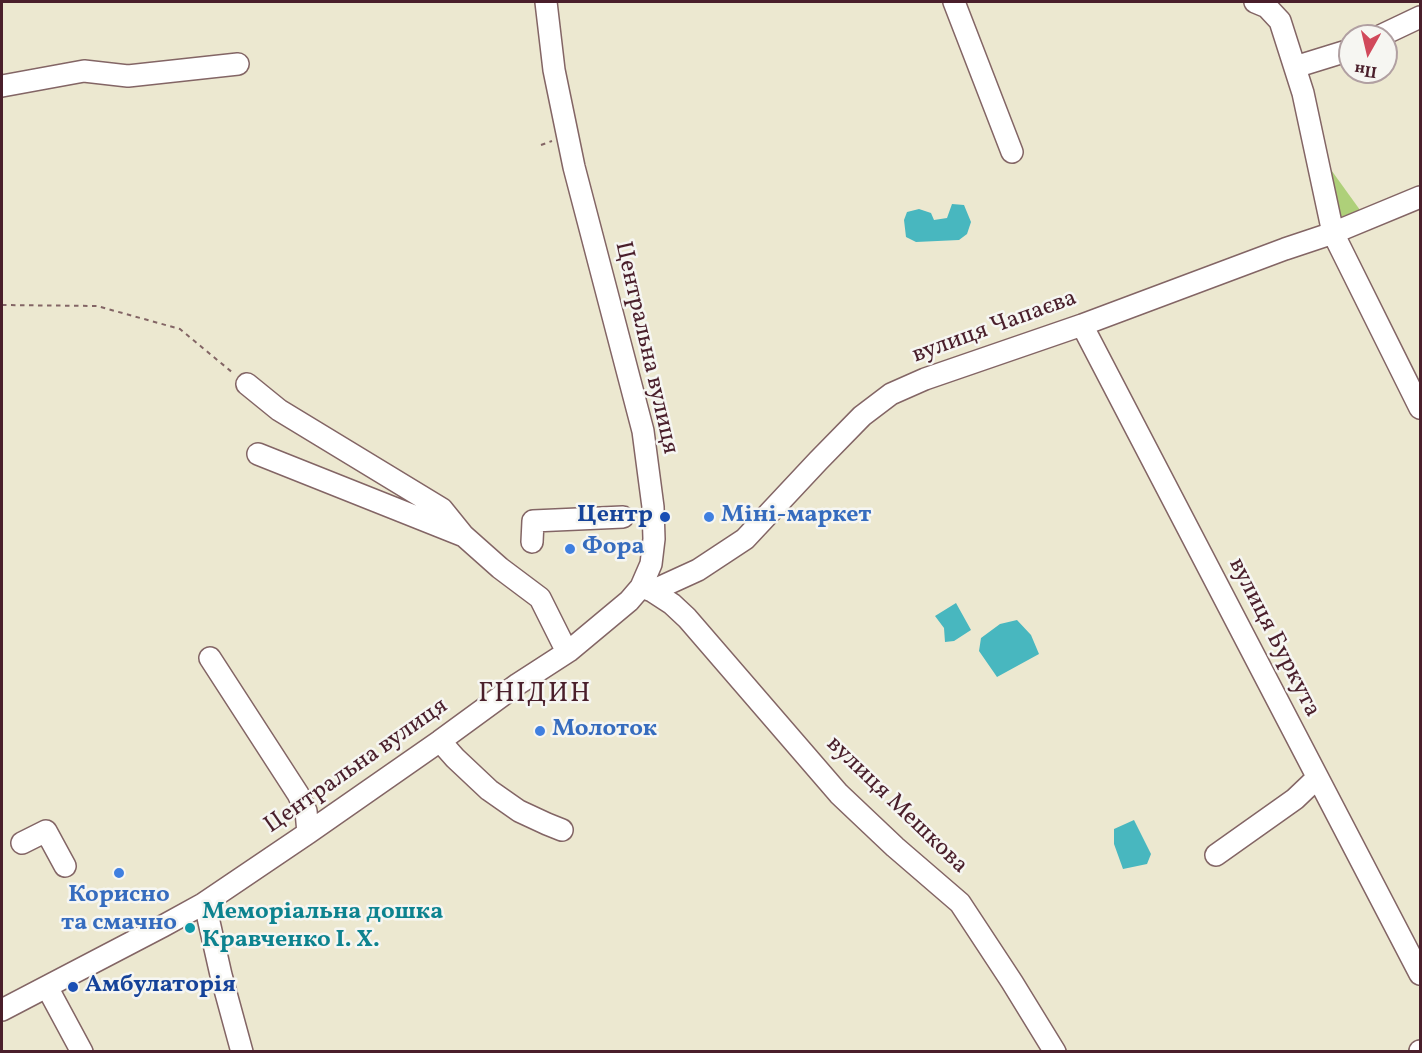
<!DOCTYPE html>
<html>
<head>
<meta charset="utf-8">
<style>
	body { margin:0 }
	#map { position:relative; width:1422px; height:1053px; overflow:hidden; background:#ece8d0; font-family:Vollkorn,serif }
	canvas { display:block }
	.frame { position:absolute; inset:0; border:3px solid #4a1f2b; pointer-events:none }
	.north { position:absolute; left:1338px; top:24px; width:60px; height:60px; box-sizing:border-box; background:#f6f6f2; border:2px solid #b1a0a2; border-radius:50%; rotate:188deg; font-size:16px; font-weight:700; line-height:24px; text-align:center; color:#4a1f2b }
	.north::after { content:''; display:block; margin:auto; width:21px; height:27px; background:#d1495b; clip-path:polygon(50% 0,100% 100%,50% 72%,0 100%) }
</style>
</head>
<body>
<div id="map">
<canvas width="1422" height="1053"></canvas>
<div class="frame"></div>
<div class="north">Пн</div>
</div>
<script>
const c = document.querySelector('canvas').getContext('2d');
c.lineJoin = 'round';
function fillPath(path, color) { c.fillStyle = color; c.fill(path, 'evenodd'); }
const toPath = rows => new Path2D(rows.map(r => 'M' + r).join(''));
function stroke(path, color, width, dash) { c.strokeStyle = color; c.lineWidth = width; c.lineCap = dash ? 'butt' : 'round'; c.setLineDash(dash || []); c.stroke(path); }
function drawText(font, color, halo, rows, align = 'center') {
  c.font = font + ' Vollkorn,serif'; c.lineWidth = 5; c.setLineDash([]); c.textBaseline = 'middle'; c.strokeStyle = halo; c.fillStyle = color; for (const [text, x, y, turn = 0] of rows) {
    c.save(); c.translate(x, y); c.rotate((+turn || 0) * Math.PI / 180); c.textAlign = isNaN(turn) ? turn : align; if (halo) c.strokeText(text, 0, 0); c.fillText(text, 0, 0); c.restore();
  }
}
const green = toPath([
	[1329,167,1360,210,1341,217,1335,212]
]);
const water = toPath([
	[952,204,964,205,971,222,967,234,959,240,916,242,906,237,904,220,907,212,919,209,931,213,934,220,947,218],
	[956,603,971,630,954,641,945,642,944,628,935,616],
	[1017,620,1031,635,1039,654,997,677,979,651,981,638,1000,624],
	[1134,820,1151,854,1147,864,1123,869,1114,844,1114,829]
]);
const path = toPath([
	[541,145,552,141],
	[2,305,97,306,180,329,233,373]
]);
const minor = toPath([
	[954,2,1012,152],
	[1255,2,1267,7,1280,21,1303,93,1333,233,1420,408],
	[1380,36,1420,17],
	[1295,67,1350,50],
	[2,86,84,71,128,76,238,64],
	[1082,325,1420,974],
	[247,384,279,410,442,509,463,535],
	[258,454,464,536,500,568,540,598,562,642,569,651],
	[532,542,533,521,623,517],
	[641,587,652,591,698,570,745,539,818,461,862,416,891,394,925,379,1082,325,1285,249,1333,233,1420,197],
	[652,591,672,604,687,618,839,794,895,847,960,903,1012,982,1055,1052],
	[210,658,298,794,306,811,308,833],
	[440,741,455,758,489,790,519,811,547,824,562,830],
	[22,843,46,831,65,866],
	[1216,855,1295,799,1317,778],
	[203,904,207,913,221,975,242,1052],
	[47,987,82,1052],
	[2,1010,163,926,203,904,308,833,440,741,518,684,569,651,629,601,641,587,651,564,654,539,653,507,643,431,574,167,554,70,546,2],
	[1420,1052,1420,1051]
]);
const markers = [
	[665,517,6,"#1a4fb4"],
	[709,517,6,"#3f7fe0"],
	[570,549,6,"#3f7fe0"],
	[540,731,6,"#3f7fe0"],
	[119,873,6,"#3f7fe0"],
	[190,928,6,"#0f9aa8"],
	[73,987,6,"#1a4fb4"]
];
const streetNames = [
	["вулиця Чапаєва",995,328,-20],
	["Центральна вулиця",645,348,77],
	["вулиця Буркута",1273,638,63],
	["Центральна вулиця",357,767,-35],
	["вулиця Мешкова",896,806,44]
];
const transitNames = [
	["Центр",653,517],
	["Амбулаторія",85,987,"left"]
];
const shopNames = [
	["Міні-маркет",721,517],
	["Фора",582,549],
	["Молоток",552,731],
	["Корисно",119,897,"center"],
	["та смачно",119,925,"center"]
];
const cultureNames = [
	["Меморіальна дошка",202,914],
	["Кравченко І. Х.",202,942]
];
const quarterNames = [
	["ГНІДИН",535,696]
];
fillPath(green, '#aed079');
fillPath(water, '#48b7bf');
stroke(minor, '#836565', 24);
stroke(path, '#836565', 2, [4.5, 4.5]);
stroke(minor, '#fff', 21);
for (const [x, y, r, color] of markers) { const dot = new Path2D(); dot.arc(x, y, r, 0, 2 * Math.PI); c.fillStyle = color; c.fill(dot); stroke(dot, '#f6f6f2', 2); }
drawText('24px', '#4a1f2b', '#f6f6f2', streetNames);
drawText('bold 24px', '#164399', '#f6f6f2', transitNames, 'right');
drawText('bold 24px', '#366cbe', '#f6f6f2', shopNames, 'left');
drawText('bold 24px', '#0d838f', '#f6f6f2', cultureNames, 'left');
c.letterSpacing = '1.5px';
drawText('27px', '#4a1f2b', '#f6f6f2', quarterNames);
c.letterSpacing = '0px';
</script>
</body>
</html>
